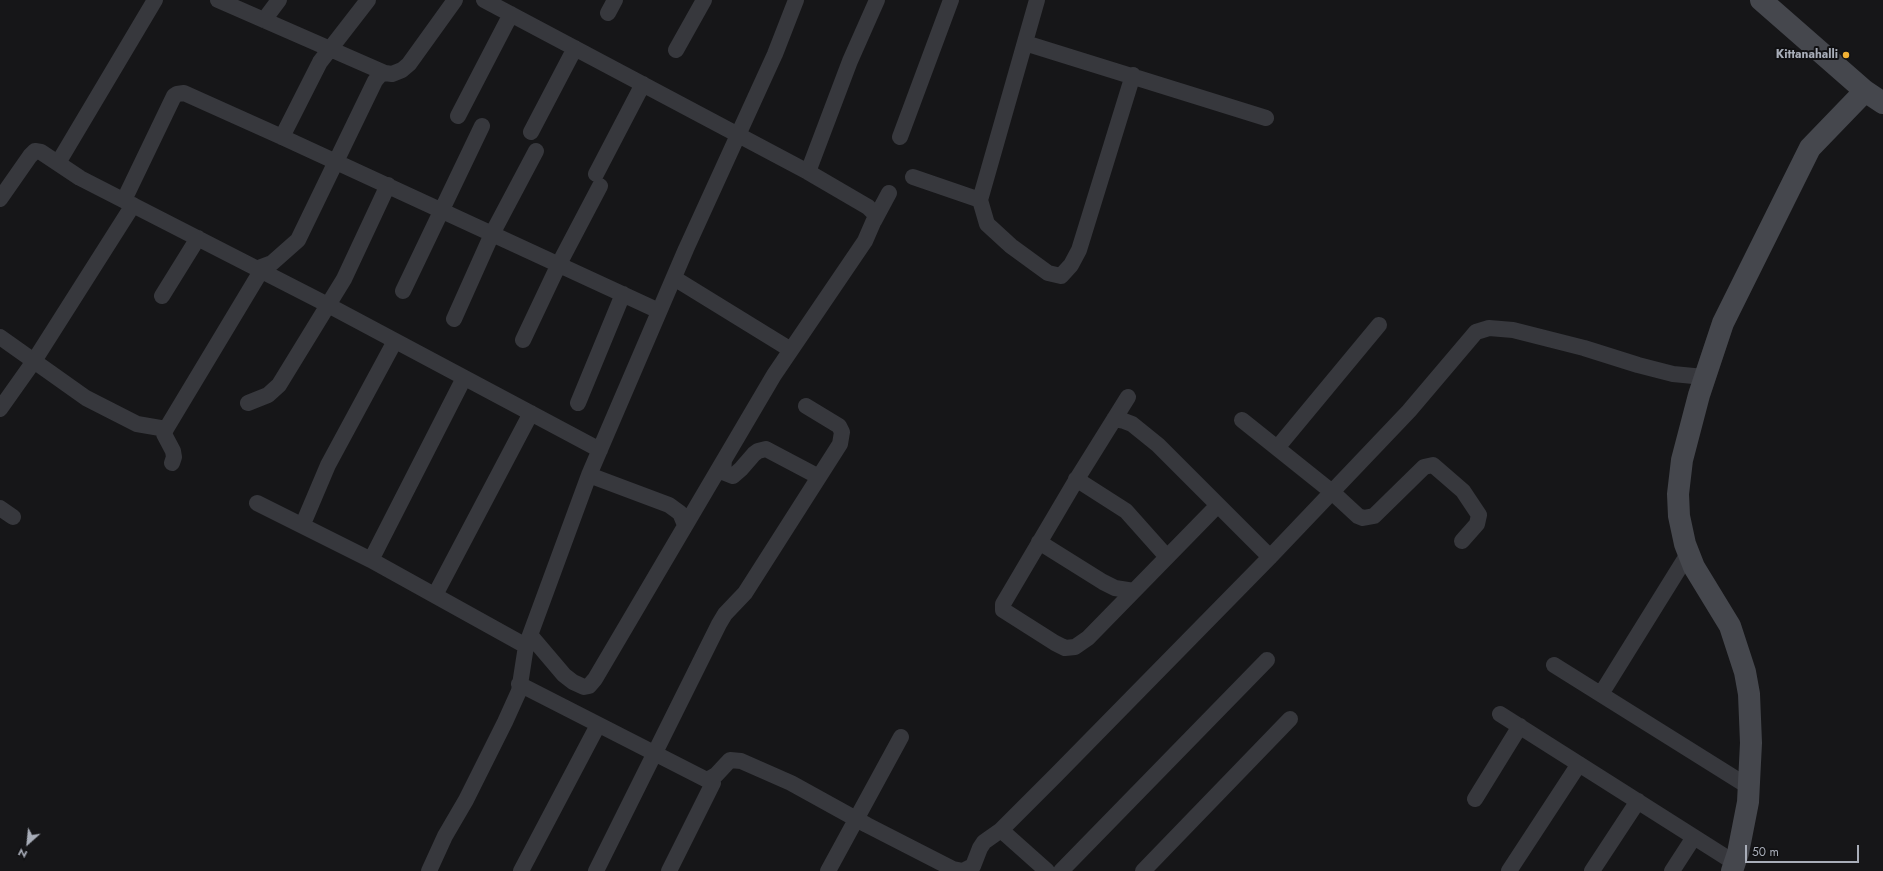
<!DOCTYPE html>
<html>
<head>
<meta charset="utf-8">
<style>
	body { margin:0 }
	#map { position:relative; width:1883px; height:871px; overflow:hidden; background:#161618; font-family:Jost,sans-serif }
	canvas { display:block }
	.north { position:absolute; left:8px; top:823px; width:40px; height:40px; -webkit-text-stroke:3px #111113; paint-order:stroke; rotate:207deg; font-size:11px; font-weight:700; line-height:16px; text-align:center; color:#a8adb8 }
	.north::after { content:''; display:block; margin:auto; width:14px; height:18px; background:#a8adb8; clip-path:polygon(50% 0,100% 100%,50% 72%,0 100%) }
	.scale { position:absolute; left:1745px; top:845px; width:114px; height:18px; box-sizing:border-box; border:2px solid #a8adb8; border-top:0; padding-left:5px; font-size:12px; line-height:14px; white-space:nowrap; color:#a8adb8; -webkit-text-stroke:3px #111113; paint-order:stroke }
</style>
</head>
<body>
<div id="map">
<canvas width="1883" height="871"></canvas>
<div class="north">N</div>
<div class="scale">50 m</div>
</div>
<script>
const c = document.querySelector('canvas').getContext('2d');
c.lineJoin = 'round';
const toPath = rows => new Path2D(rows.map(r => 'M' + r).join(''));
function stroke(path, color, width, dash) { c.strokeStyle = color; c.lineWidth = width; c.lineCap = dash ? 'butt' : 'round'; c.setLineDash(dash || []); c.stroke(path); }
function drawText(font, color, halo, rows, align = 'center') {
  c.font = font + ' Jost,sans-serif'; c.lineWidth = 4; c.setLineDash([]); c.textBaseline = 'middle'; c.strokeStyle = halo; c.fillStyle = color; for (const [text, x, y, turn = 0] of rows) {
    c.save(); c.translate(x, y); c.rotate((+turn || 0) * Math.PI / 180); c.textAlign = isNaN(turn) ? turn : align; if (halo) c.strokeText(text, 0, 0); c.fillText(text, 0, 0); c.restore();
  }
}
const street = toPath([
	[218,0,385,73,392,74,402,70,409,64,455,0],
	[484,0,808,172,868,207,874,213,875,218,865,241,774,375,595,679,589,686,584,687,573,682,564,675,530,635],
	[1037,0,980,200,987,224,1011,246,1048,273,1061,276,1071,265,1079,250,1133,75],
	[608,13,615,0],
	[264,20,279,0],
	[1025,43,1266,118],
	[676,50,704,0],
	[458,116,511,14],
	[531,132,575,48],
	[282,137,320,62,368,0],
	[900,137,951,0],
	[58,163,155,0],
	[808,172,850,61,877,0],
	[596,174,643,84],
	[913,177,980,200],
	[0,199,30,156,35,151,41,152,80,178,328,305,600,450],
	[124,200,174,96,177,94,184,93,282,137,659,311],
	[874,221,889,193],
	[256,269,272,263,298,240,375,81,380,75,385,73],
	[674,278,791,350],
	[403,291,482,126],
	[162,296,198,238],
	[454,319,492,234,536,151],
	[0,337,86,398,137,424,166,429],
	[523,340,559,264,600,186],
	[1128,397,1075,482,1003,604,1003,610,1055,643,1065,648,1075,647,1088,638,1218,505],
	[248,403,268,395,279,385,344,279,388,185],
	[578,403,623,294],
	[0,409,34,361,133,205],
	[1114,419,1124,421,1132,424,1158,445,1270,557],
	[1242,420,1332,492,1358,516,1363,518,1374,516,1424,467,1433,465,1463,491,1479,515,1477,524,1462,541],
	[1277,448,1379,325],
	[724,460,723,472,733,476,741,469,754,454,758,451,766,449,819,477],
	[172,463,174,457,173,451,164,434,166,429,261,271],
	[589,475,669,505,680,513,685,525],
	[1076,479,1126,511,1167,557],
	[257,503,371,560,526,646],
	[0,508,13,517],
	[303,524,328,465,395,341],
	[1039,542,1103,582,1115,588,1134,591],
	[371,560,464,378],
	[435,595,531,413],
	[1554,665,1749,787],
	[519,684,705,779,709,779,716,775,730,760,741,761,791,783,867,825,953,869,963,871],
	[1601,694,1688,554],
	[1500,714,1735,863],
	[1475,799,1520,726],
	[1001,830,1047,871],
	[429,871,445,836,466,800,505,722,519,691,526,646,589,475,686,249,775,54,796,0],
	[521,871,598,725],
	[596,871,719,624,725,614,745,593,840,444,842,432,839,426,806,406],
	[669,871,713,783,712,778],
	[828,871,901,737],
	[963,871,973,866,980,848,984,842,1001,830,1056,775,1270,557,1409,411,1476,332,1489,328,1513,330,1584,348,1638,365,1673,374,1704,377],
	[1061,871,1267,660],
	[1143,871,1290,719],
	[1509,871,1579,764],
	[1592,871,1638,801],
	[1672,871,1694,837]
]);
const secondary = toPath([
	[1761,0,1865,91,1883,103],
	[1732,871,1738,853,1748,802,1751,743,1749,694,1745,672,1730,626,1694,567,1685,544,1679,516,1678,494,1682,460,1699,395,1723,323,1810,148,1865,91]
]);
const markers = [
	[1846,55,4,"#f2b134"]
];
const poiNames = [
	["Kittanahalli",1838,55]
];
stroke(street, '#37383d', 16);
stroke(secondary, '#45474d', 22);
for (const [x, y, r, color] of markers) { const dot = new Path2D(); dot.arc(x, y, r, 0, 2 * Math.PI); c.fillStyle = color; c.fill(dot); stroke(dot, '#111113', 1.5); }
drawText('bold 12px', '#a8adb8', '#111113', poiNames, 'right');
</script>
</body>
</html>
